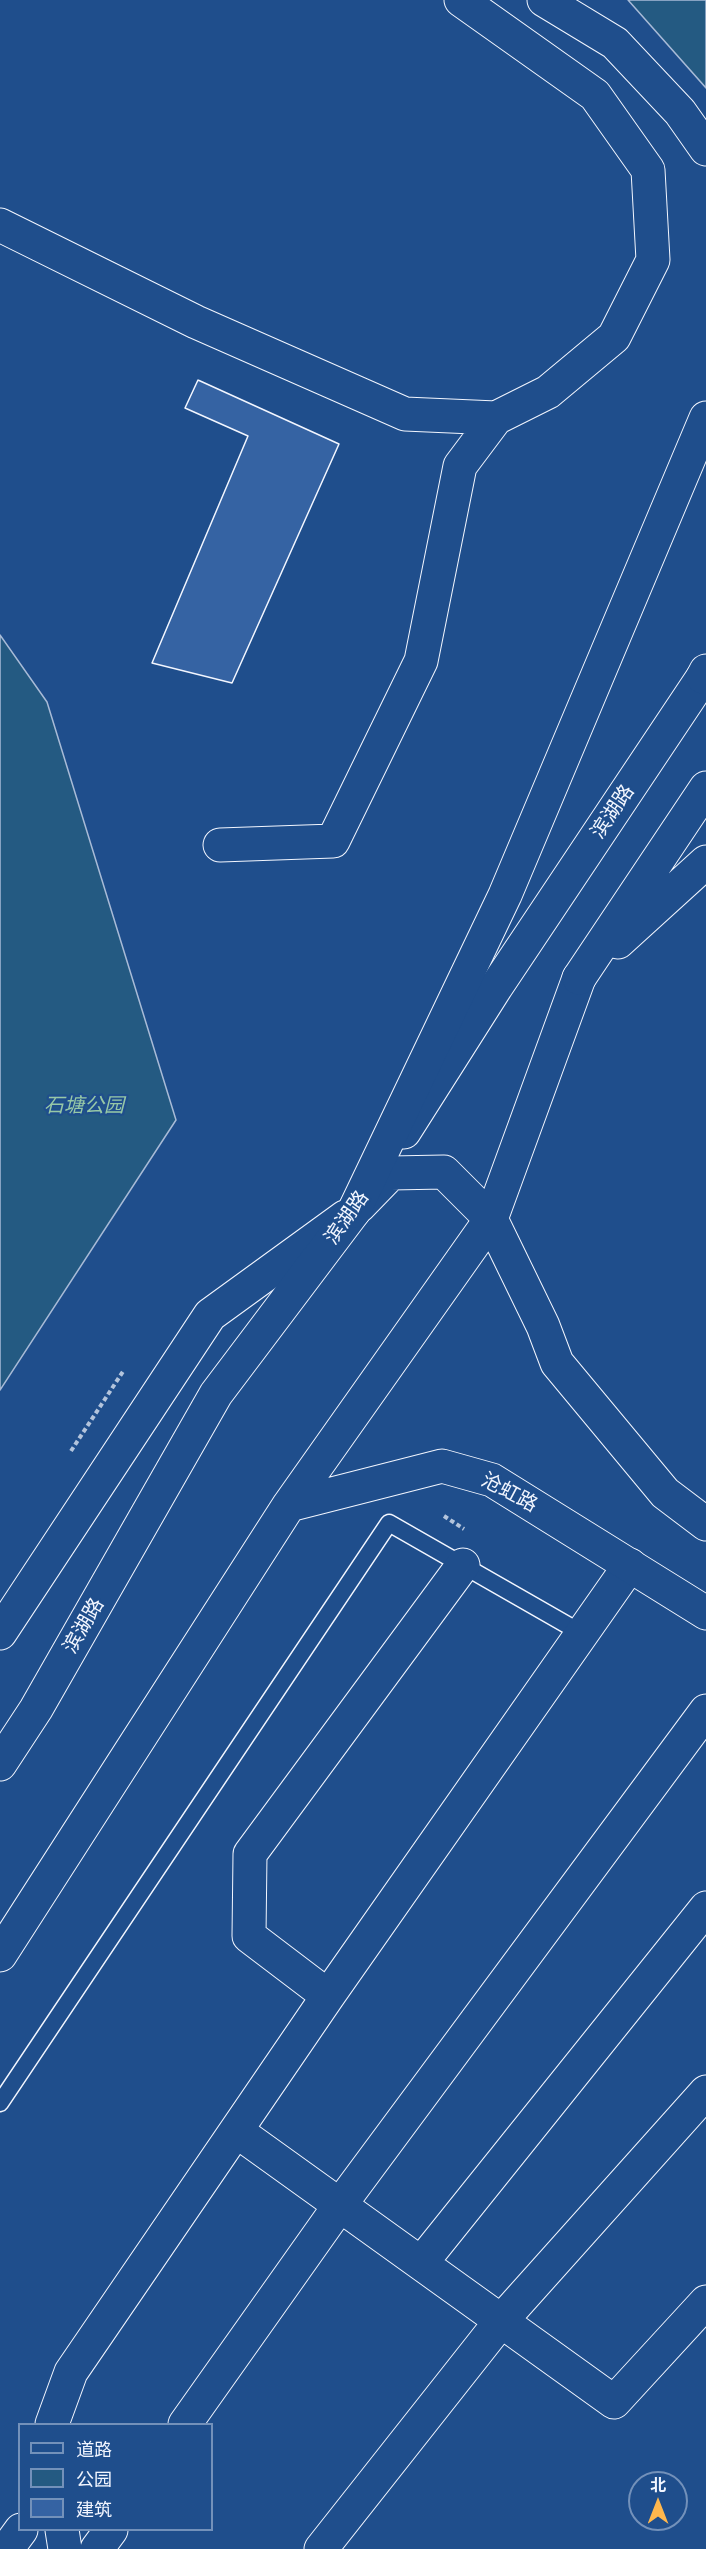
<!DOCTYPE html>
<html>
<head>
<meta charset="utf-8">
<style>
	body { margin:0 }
	#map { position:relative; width:706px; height:2549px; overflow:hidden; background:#1f4e8c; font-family:"PT Serif","Noto Sans SC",serif }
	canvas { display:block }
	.legend { position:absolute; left:18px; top:2423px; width:195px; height:108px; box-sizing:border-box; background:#1f4e8c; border:2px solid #7391ba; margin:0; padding:8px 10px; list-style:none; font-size:18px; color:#f2f6ff }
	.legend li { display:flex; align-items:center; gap:12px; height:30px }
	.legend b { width:30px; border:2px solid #7391ba }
	.north { position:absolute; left:628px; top:2471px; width:60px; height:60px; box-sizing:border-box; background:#1f4e8c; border:2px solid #7391ba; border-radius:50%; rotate:0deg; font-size:16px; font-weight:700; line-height:24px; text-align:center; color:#f2f6ff }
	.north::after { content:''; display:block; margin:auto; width:21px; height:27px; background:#ffb74d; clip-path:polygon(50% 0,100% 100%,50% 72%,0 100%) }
</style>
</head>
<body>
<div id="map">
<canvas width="706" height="2549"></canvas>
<ul class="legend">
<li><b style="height:8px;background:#1f4e8c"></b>道路</li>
<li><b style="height:16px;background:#245a82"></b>公园</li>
<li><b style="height:16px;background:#3563a3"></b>建筑</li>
</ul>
<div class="north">北</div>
</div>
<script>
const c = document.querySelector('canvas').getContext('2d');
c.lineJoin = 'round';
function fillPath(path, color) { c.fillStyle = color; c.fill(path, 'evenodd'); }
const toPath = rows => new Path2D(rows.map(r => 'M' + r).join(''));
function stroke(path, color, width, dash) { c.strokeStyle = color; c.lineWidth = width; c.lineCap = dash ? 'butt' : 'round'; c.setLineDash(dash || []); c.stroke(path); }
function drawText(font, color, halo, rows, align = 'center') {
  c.font = font + ' "PT Serif","Noto Sans SC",serif'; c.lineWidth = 4.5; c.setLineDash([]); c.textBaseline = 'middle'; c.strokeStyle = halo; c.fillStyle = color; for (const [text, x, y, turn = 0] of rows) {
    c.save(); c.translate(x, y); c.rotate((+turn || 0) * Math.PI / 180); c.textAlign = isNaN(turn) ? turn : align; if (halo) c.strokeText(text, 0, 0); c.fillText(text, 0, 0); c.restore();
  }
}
const green = toPath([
	[628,0,706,0,706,88,628,0],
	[0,635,47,702,176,1120,0,1390,0,635]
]);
const building = toPath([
	[198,380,339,444,232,683,152,663,248,436,185,408,198,380]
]);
const path = toPath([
	[71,1451,124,1370],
	[444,1516,464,1529]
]);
const service = toPath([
	[0,2103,389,1523,583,1634]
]);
const minor = toPath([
	[0,225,196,322,405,414,496,418],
	[220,845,333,841,421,661,460,466,496,418,548,392,614,337,653,260,648,170,595,95,461,0],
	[0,1633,210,1315,345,1217],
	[328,1996,249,1936,250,1854,463,1565],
	[238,2132,614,2402,706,2302],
	[422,2262,706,1908],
	[52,2424,71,2372,328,1996,630,1565],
	[185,2424,340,2205,706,1711],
	[62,2530,65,2549],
	[7,2549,21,2530],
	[97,2549,111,2530],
	[321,2549,501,2321,706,2092]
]);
const secondary = toPath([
	[404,1132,496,987,703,677],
	[359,1206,391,1173,444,1172,491,1219,543,1326,557,1363,665,1493,706,1524],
	[289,1505,442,1466,492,1480,706,1613],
	[0,1764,36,1709,216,1394,354,1211,370,1185],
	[0,1955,289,1505,491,1219,579,978]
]);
const trunk = toPath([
	[544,0,615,43,680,112,706,149],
	[703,677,706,671],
	[618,942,706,862],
	[579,978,706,788],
	[354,1211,505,895,706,418]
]);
const streetNames = [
	["滨湖路",613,812,-56],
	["滨湖路",347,1218,-55],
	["沧虹路",509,1493,28],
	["滨湖路",84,1626,-60]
];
const parkNames = [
	["石塘公园",84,1106]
];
fillPath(green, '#245a82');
stroke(green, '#a8bbd7', 1.5);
fillPath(building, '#3563a3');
stroke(building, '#f2f6ff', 1.5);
stroke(service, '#f2f6ff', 19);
stroke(minor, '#f2f6ff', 35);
stroke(secondary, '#f2f6ff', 35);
stroke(trunk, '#f2f6ff', 35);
stroke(path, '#b3c4dc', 4, [4.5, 3]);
stroke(service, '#1f4e8c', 16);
stroke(minor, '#1f4e8c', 33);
stroke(secondary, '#1f4e8c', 33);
stroke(trunk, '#1f4e8c', 33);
drawText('20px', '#f2f6ff', '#1f4e8c', streetNames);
drawText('italic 20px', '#97c8a6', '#1f4e8c', parkNames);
</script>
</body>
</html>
